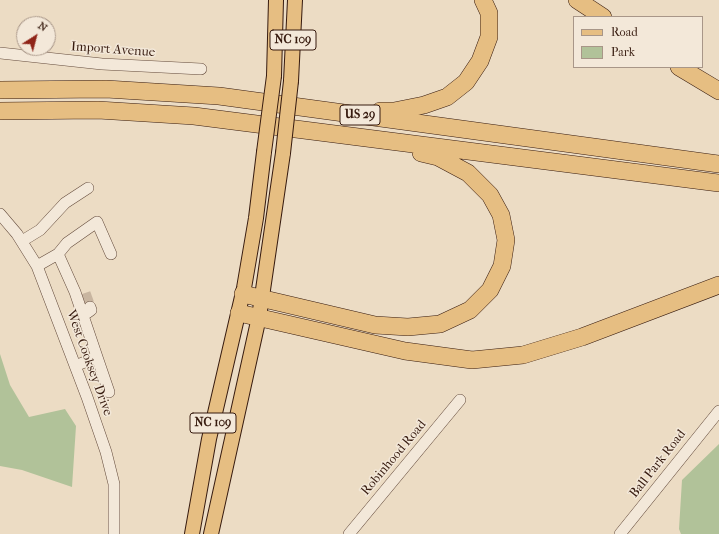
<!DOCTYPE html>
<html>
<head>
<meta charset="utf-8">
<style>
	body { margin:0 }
	#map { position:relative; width:719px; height:534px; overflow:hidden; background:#ecdcc4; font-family:"IM FELL French Canon",serif }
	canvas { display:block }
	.legend { position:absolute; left:573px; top:16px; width:130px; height:52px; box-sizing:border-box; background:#f3e8d9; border:1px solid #a89688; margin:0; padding:5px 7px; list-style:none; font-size:12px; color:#371b0f }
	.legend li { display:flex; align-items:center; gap:8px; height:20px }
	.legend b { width:20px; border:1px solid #a89688 }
	.north { position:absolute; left:16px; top:16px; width:40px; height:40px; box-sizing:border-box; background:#f3e8d9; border:1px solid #a89688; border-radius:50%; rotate:36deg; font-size:11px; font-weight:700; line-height:16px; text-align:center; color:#371b0f }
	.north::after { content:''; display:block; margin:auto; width:14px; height:18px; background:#8f2418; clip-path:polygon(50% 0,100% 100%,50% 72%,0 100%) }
</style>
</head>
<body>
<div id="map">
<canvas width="719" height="534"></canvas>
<ul class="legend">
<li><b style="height:5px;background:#e6be82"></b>Road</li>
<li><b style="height:11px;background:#b1c299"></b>Park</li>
</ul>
<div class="north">N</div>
</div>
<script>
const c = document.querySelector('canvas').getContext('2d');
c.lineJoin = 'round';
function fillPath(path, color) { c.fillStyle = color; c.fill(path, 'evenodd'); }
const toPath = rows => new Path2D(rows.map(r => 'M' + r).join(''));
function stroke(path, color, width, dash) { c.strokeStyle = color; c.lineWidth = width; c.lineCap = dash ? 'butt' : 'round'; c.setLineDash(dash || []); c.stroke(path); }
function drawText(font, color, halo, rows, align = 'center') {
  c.font = font + ' "IM FELL French Canon",serif'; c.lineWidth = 3; c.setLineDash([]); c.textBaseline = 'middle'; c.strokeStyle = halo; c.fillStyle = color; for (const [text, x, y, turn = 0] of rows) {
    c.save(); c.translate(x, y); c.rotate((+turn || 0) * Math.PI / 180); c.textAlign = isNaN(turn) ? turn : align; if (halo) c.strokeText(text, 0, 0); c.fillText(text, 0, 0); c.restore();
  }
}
const green = toPath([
	[0,354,10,385,29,417,65,409,76,426,72,487,22,470,0,466],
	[719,444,719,534,681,534,679,529,682,480]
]);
const minorTunnel = toPath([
	[85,293,90,307]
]);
const minor = toPath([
	[0,53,102,64,201,69],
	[0,214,17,234,37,266,87,397,106,452,114,484,114,534],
	[22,241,40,230,65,203,88,188],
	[58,254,67,243,97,222,111,254],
	[37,266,58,254,75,292,97,357,75,366],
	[84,315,91,310,90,307],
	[97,357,109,392],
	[349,534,460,400],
	[620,534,719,411]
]);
const major = toPath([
	[274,76,276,0],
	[291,81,295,0],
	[192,534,209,439,244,288,256,218,264,152],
	[211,534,259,317,283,153]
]);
const highway = toPath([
	[577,0,603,17],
	[679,67,719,91],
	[0,90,106,89,219,96,719,164],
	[0,111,98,110,194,116,719,183],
	[380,111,394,111,424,105,447,97,466,82,480,61,489,37,489,13,483,0],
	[243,294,375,325,408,327,440,324,470,310,490,290,502,266,506,240,501,215,490,195,468,173,438,157,421,153],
	[239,313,405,351,472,360,523,355,582,337,719,285]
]);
const majorBridge = toPath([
	[264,152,274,76],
	[283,153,291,81]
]);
const shields = [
	[293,40,46],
	[360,115,40],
	[213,423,46]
];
const shieldNames = [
	["NC 109",293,40],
	["US 29",360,115],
	["NC 109",213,423]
];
const streetNames = [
	["Import Avenue",113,50,4],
	["West Cooksey Drive",89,363,70],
	["Robinhood Road",394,458,-50],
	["Ball Park Road",658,464,-52]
];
fillPath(green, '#b1c299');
stroke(minorTunnel, '#c8b5a0', 11, [11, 5.5]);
stroke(minor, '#644b3c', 12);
stroke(major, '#371b0f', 16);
stroke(highway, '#371b0f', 18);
stroke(minor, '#f3e8d9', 11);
stroke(major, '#e6be82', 14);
stroke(highway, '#e6be82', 17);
stroke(majorBridge, '#371b0f', 16, []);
stroke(majorBridge, '#e6be82', 14);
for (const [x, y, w] of shields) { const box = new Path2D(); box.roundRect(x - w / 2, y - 10, w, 20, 3); c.fillStyle = '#f3e8d9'; c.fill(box); stroke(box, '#371b0f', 1); }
drawText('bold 12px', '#371b0f', null, shieldNames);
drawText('13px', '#371b0f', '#f3e8d9', streetNames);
</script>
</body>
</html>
